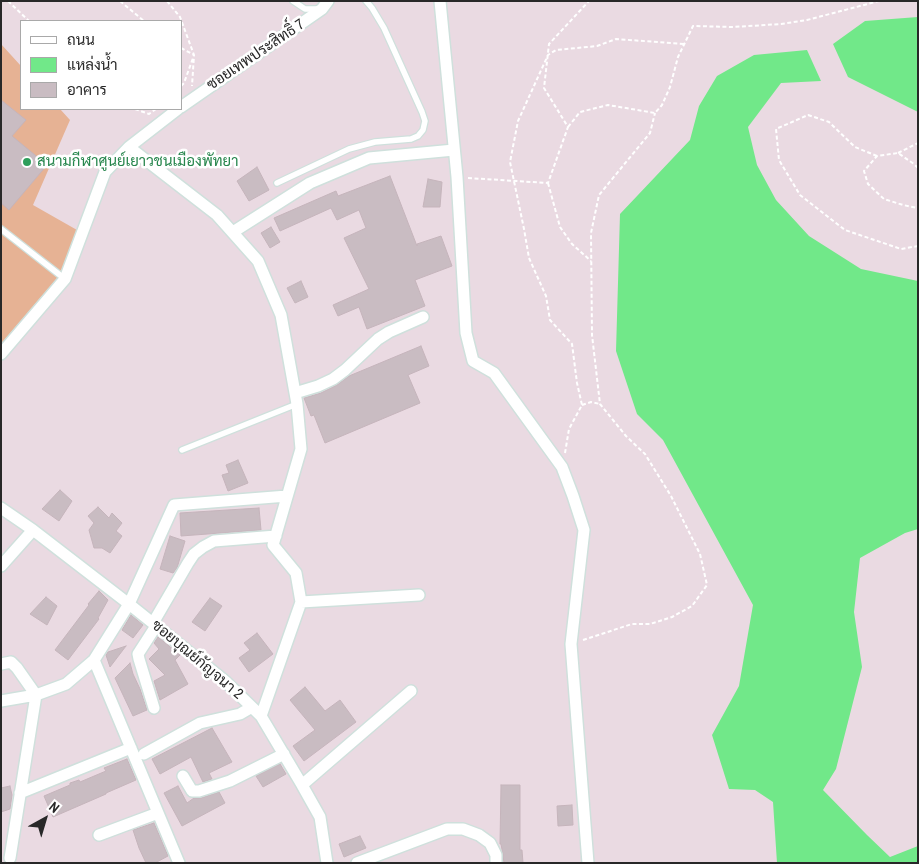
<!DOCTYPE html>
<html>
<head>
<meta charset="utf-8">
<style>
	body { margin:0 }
	#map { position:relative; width:919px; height:864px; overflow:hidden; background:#eadae2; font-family:"Archivo Narrow",Sarabun,sans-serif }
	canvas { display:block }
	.frame { position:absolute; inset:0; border:2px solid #282828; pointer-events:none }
	.legend { position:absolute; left:20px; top:20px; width:162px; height:90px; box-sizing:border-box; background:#fff; border:1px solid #a9a9a9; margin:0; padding:6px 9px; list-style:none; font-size:15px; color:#282828 }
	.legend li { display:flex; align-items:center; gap:10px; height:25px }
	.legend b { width:25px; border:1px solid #a9a9a9 }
	.north { position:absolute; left:20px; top:794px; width:50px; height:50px; -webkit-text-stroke:4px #fff; paint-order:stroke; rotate:39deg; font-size:14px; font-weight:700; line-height:20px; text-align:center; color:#282828 }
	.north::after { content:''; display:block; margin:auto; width:18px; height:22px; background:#282828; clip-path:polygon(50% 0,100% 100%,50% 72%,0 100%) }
</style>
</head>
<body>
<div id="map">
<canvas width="919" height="864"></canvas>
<div class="frame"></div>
<ul class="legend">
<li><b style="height:6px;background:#fff"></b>ถนน</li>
<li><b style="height:14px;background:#71e889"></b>แหล่งน้ำ</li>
<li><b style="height:14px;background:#c9bcc2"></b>อาคาร</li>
</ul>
<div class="north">N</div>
</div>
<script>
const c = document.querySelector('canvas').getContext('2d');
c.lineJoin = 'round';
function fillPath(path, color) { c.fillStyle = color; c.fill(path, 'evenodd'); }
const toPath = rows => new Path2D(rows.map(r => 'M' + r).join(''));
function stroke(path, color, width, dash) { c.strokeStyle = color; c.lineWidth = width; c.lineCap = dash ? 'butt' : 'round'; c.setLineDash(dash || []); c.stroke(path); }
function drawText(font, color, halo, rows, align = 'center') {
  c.font = font + ' "Archivo Narrow",Sarabun,sans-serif'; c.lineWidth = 5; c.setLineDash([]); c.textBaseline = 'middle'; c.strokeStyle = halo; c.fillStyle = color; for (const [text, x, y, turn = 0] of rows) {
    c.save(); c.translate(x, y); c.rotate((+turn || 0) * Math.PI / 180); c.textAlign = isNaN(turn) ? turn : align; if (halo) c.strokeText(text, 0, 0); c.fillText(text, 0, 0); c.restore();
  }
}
const pitch = toPath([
	[1,44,21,66,21,109,60,109,70,120,33,205,77,230,60,275,1,344]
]);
const water = toPath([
	[918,17,918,112,848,77,833,44,865,21],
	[807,50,821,81,781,83,748,127,757,165,776,200,809,236,861,269,918,281,918,529,905,533,860,558,854,612,862,667,836,769,823,790,867,835,890,857,918,846,918,863,777,863,773,802,755,790,729,789,712,735,739,686,753,605,663,440,637,414,616,351,620,214,690,140,699,106,717,76,754,55]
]);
const building = toPath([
	[1,100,26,120,12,136,47,165,9,210,1,203,1,100],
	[257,167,269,190,249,201,237,181,257,167],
	[390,176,417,246,417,244,441,236,452,266,415,280,425,306,367,329,359,307,338,316,333,305,369,289,344,238,366,228,359,210,337,220,331,208,280,231,274,218,336,191,338,196,390,176],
	[428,179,442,182,440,207,423,207,428,179],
	[271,227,280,242,270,248,261,233,271,227],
	[301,281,308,297,295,303,287,288,301,281],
	[421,346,429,366,408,375,420,403,325,443,314,415,311,416,304,398,321,393,337,385,349,376,421,346],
	[238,460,248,483,228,491,222,475,229,473,226,465,238,460],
	[60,490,72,501,59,521,42,509,60,490],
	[98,507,109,518,112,513,122,523,116,531,122,536,110,553,102,548,94,548,89,530,94,523,88,516,98,507],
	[259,508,261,530,181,536,180,513,259,508],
	[170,536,185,541,177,568,173,573,160,569,170,536],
	[99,591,108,600,98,618,99,619,68,660,55,650,89,605,88,604,99,591],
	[46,597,57,606,47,625,30,614,46,597],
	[210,598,222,606,205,631,192,622,210,598],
	[131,615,143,625,133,638,122,630,131,615],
	[257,633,273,654,249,672,239,658,250,650,244,643,257,633],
	[158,637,180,655,175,660,188,684,160,700,154,681,165,675,149,659,159,649,154,643,158,637],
	[126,646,110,667,106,655,108,652,126,646],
	[130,663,133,674,140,689,147,710,133,716,115,678,130,663],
	[305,687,325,711,340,700,356,722,304,761,293,746,315,730,290,700,305,687],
	[212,728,232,762,209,773,212,779,203,782,191,757,160,774,152,759,212,728],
	[127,759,136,780,106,793,106,794,53,817,44,796,70,785,70,783,79,780,80,782,106,771,104,768,127,759],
	[280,764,286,774,263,787,256,776,280,764],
	[501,785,520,785,520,850,522,850,523,863,504,863,503,855,501,844,500,844,501,785],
	[10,786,12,795,10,809,1,812,1,788,10,786],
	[178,786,187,803,194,798,201,798,219,792,225,803,182,826,164,793,178,786],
	[572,805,573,825,558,826,557,806,572,805],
	[154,823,168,856,155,863,146,863,139,848,133,830,154,823],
	[360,836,366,848,344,857,339,844,360,836]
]);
const path = toPath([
	[8,1,29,21],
	[120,1,144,21],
	[167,1,180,17,194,55,192,86],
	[181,48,194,55],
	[181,86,184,83,193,58],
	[135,109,149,114,156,109],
	[568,127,580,112,608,105,655,113,662,105,670,87,678,57,693,26,733,27,781,24,807,20,879,1],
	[898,153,918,143],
	[877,156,855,147,829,122,808,115,776,129,779,160,800,195,845,230,901,249,918,246],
	[918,168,914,164,898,153,877,156,864,171,868,184,884,199,903,205,918,208],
	[468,178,548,183,568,127,544,88,549,44,589,1],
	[548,183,560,227,572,244,591,261],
	[582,405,591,402,600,404],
	[565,453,569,429,582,405,577,383,572,344,550,320,546,296,529,258,524,229,510,162,518,121,548,55,556,50,597,46,616,39,684,44],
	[583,640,632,624,650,624,672,617,692,606,707,585,700,554,671,496,645,454,626,436,600,404,592,335,591,233,599,195,650,133,655,113]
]);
const lane = toPath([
	[293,1,305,9,318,9],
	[277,183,349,149,375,142,411,139,418,136,423,130,425,121,422,112,384,28,372,8,366,1],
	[1,229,65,279],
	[182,450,297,404]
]);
const street = toPath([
	[440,1,457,177,466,333,473,361,494,373,562,467,573,496,584,530,571,644,588,863],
	[181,107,322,9,328,1],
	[129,147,217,215,258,261,281,315,297,404,301,449,273,545,296,573,301,602,261,716],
	[233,232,310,183,369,158,454,150],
	[1,354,65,279,105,172,129,147,178,109],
	[295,393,318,386,333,379,345,370,378,339,389,332,423,317],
	[1,508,33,530,129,604,225,681,261,716,302,785,320,817,327,863],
	[1,566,33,530],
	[301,602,419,595],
	[153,623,188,563,194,554,203,547,214,541,276,536],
	[94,660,179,863],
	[1,664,11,662,17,668,36,695,10,858],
	[1,701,36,695,66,684,94,660,129,604,174,505,287,496],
	[154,708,139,659,138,654,156,626],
	[144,754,200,723,240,714,252,707],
	[183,776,192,791,199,791,230,781,284,754],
	[302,785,411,691],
	[20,793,131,748],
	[99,835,158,813],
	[357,863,447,829,463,829,479,835,490,843,496,855,496,863]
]);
const markers = [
	[27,162,5,"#2e9e5b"]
];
const streetNames = [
	["ซอยเทพประสิทธิ์ 7",256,55,-34],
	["ซอยบุณย์กัญจนา 2",197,660,40]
];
const leisureNames = [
	["สนามกีฬาศูนย์เยาวชนเมืองพัทยา",37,162]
];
fillPath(pitch, '#e6b294');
fillPath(water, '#71e889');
fillPath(building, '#c9bcc2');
stroke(building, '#c5b4bb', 1);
stroke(lane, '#cfe0dc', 8);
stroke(street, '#cfe0dc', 14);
stroke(path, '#fff', 2, [4, 2.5]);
stroke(lane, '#fff', 5.5);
stroke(street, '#fff', 11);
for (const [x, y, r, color] of markers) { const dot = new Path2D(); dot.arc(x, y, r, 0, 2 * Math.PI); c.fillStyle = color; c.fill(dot); stroke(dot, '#fff', 2); }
drawText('15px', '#282828', '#fff', streetNames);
drawText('15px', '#27864d', '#fff', leisureNames, 'left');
</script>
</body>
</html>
